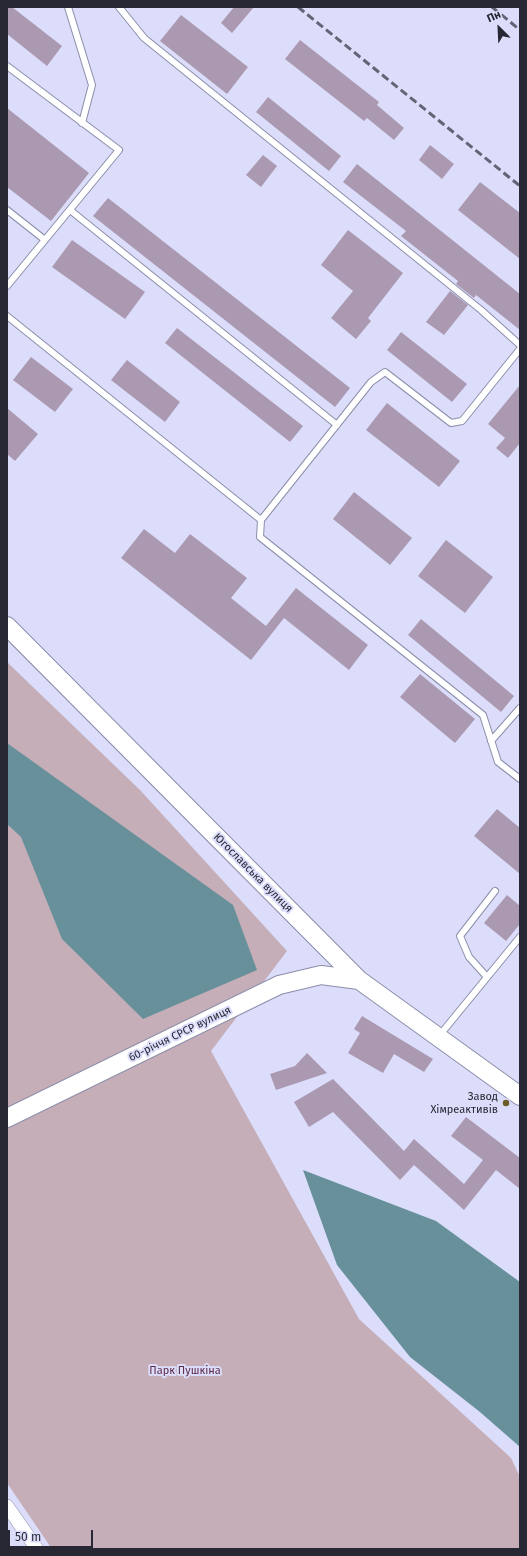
<!DOCTYPE html>
<html>
<head>
<meta charset="utf-8">
<style>
	body { margin:0 }
	#map { position:relative; width:527px; height:1556px; overflow:hidden; background:#dbddfb; font-family:"Fira Sans",sans-serif }
	canvas { display:block }
	.frame { position:absolute; inset:0; border:8px solid #272833; pointer-events:none }
	.north { position:absolute; left:479px; top:8px; width:40px; height:40px; -webkit-text-stroke:3px #dbddfb; paint-order:stroke; rotate:336deg; font-size:11px; font-weight:700; line-height:16px; text-align:center; color:#272833 }
	.north::after { content:''; display:block; margin:auto; width:14px; height:18px; background:#272833; clip-path:polygon(50% 0,100% 100%,50% 72%,0 100%) }
	.scale { position:absolute; left:8px; top:1530px; width:85px; height:18px; box-sizing:border-box; border:2px solid #272833; border-top:0; padding-left:5px; font-size:12px; line-height:14px; white-space:nowrap; color:#272833; -webkit-text-stroke:3px #dbddfb; paint-order:stroke }
</style>
</head>
<body>
<div id="map">
<canvas width="527" height="1556"></canvas>
<div class="frame"></div>
<div class="north">Пн</div>
<div class="scale">50 m</div>
</div>
<script>
const c = document.querySelector('canvas').getContext('2d');
c.lineJoin = 'round';
function fillPath(path, color) { c.fillStyle = color; c.fill(path, 'evenodd'); }
const toPath = rows => new Path2D(rows.map(r => 'M' + r).join(''));
function stroke(path, color, width, dash) { c.strokeStyle = color; c.lineWidth = width; c.lineCap = dash ? 'butt' : 'round'; c.setLineDash(dash || []); c.stroke(path); }
function drawText(font, color, halo, rows, align = 'center') {
  c.font = font + ' "Fira Sans",sans-serif'; c.lineWidth = 4; c.setLineDash([]); c.textBaseline = 'middle'; c.strokeStyle = halo; c.fillStyle = color; for (const [text, x, y, turn = 0] of rows) {
    c.save(); c.translate(x, y); c.rotate((+turn || 0) * Math.PI / 180); c.textAlign = isNaN(turn) ? turn : align; if (halo) c.strokeText(text, 0, 0); c.fillText(text, 0, 0); c.restore();
  }
}
const green = toPath([
	[7,662,140,790,287,951,211,1051,359,1319,511,1458,520,1477,520,1549,52,1549,7,1483]
]);
const water = toPath([
	[7,743,233,905,257,970,143,1019,62,939,21,837,7,824],
	[303,1170,436,1221,520,1282,520,1447,480,1412,410,1357,337,1265]
]);
const building = toPath([
	[7,7,12,7,62,46,47,66,7,34],
	[234,7,254,7,232,33,221,23],
	[181,15,248,67,227,94,160,41],
	[300,40,379,102,377,105,404,128,394,140,367,118,364,121,285,59],
	[268,97,341,156,329,171,256,112],
	[7,108,89,173,51,221,7,187],
	[430,145,454,164,442,179,419,160],
	[263,155,277,166,261,187,246,175],
	[357,164,520,294,520,330,476,295,474,298,456,284,458,281,401,236,406,231,343,182],
	[480,182,520,213,520,259,458,210],
	[108,198,350,388,335,407,93,216],
	[348,230,403,273,368,318,371,321,356,339,331,318,353,291,321,265],
	[72,240,145,292,125,319,52,267],
	[450,291,468,305,444,335,426,322],
	[177,328,303,426,290,442,165,343],
	[401,332,467,384,452,402,387,350],
	[31,357,73,389,55,412,13,380],
	[127,360,180,402,165,422,111,380],
	[520,385,520,443,508,458,496,448,505,438,488,424],
	[387,403,460,461,439,487,366,430],
	[7,408,38,434,15,461,7,454],
	[354,492,412,538,390,565,333,519],
	[144,529,175,553,190,534,247,578,231,598,266,626,296,588,368,645,349,670,284,618,251,660,121,558],
	[446,540,493,577,465,613,418,576],
	[421,619,514,696,501,712,408,635],
	[420,674,475,719,455,743,400,697],
	[497,809,520,828,520,874,474,836],
	[507,895,520,906,520,924,506,941,484,923],
	[362,1016,433,1059,424,1072,394,1054,383,1073,348,1053,360,1033,354,1029],
	[307,1053,327,1073,276,1090,270,1074,295,1066],
	[333,1079,404,1151,414,1139,464,1184,483,1160,451,1136,466,1117,520,1158,520,1189,496,1170,464,1210,414,1165,400,1180,333,1112,309,1127,294,1102]
]);
const lane = toPath([
	[68,7,92,85,82,123],
	[119,7,144,38,481,310,520,345],
	[7,66,119,150,7,286],
	[7,210,45,240],
	[70,210,337,425],
	[7,316,261,520],
	[520,349,462,421,451,423,385,372,371,382,261,520,260,537,483,715,498,762,520,779],
	[491,741,520,708],
	[487,977,469,957,460,936,495,891],
	[439,1036,520,937]
]);
const street = toPath([
	[7,1506,37,1549]
]);
const secondary = toPath([
	[7,626,359,980,520,1096],
	[7,1118,279,985,321,975,359,980]
]);
const rail = toPath([
	[298,7,520,186],
	[492,7,520,30]
]);
const markers = [
	[506,1103,4,"#6c5a28"]
];
const streetNames = [
	["Югославська вулиця",253,873,45],
	["60-річчя СРСР вулиця",180,1034,-26]
];
const poiNames = [
	["Завод",498,1097],
	["Хімреактивів",498,1110]
];
const parkNames = [
	["Парк Пушкіна",185,1371]
];
fillPath(green, '#c5aeb8');
fillPath(water, '#68909b');
fillPath(building, '#ab99b2');
stroke(lane, '#8c8ea9', 8);
stroke(street, '#8c8ea9', 14);
stroke(secondary, '#8c8ea9', 20);
stroke(lane, '#fff', 6);
stroke(street, '#fff', 13);
stroke(secondary, '#fff', 18);
stroke(rail, '#636576', 3, [8, 4]);
for (const [x, y, r, color] of markers) { const dot = new Path2D(); dot.arc(x, y, r, 0, 2 * Math.PI); c.fillStyle = color; c.fill(dot); stroke(dot, '#dbddfb', 1.5); }
drawText('11px', '#272833', '#dbddfb', streetNames);
drawText('11px', '#272833', '#dbddfb', poiNames, 'right');
drawText('11px', '#5b2b44', '#dbddfb', parkNames);
</script>
</body>
</html>
